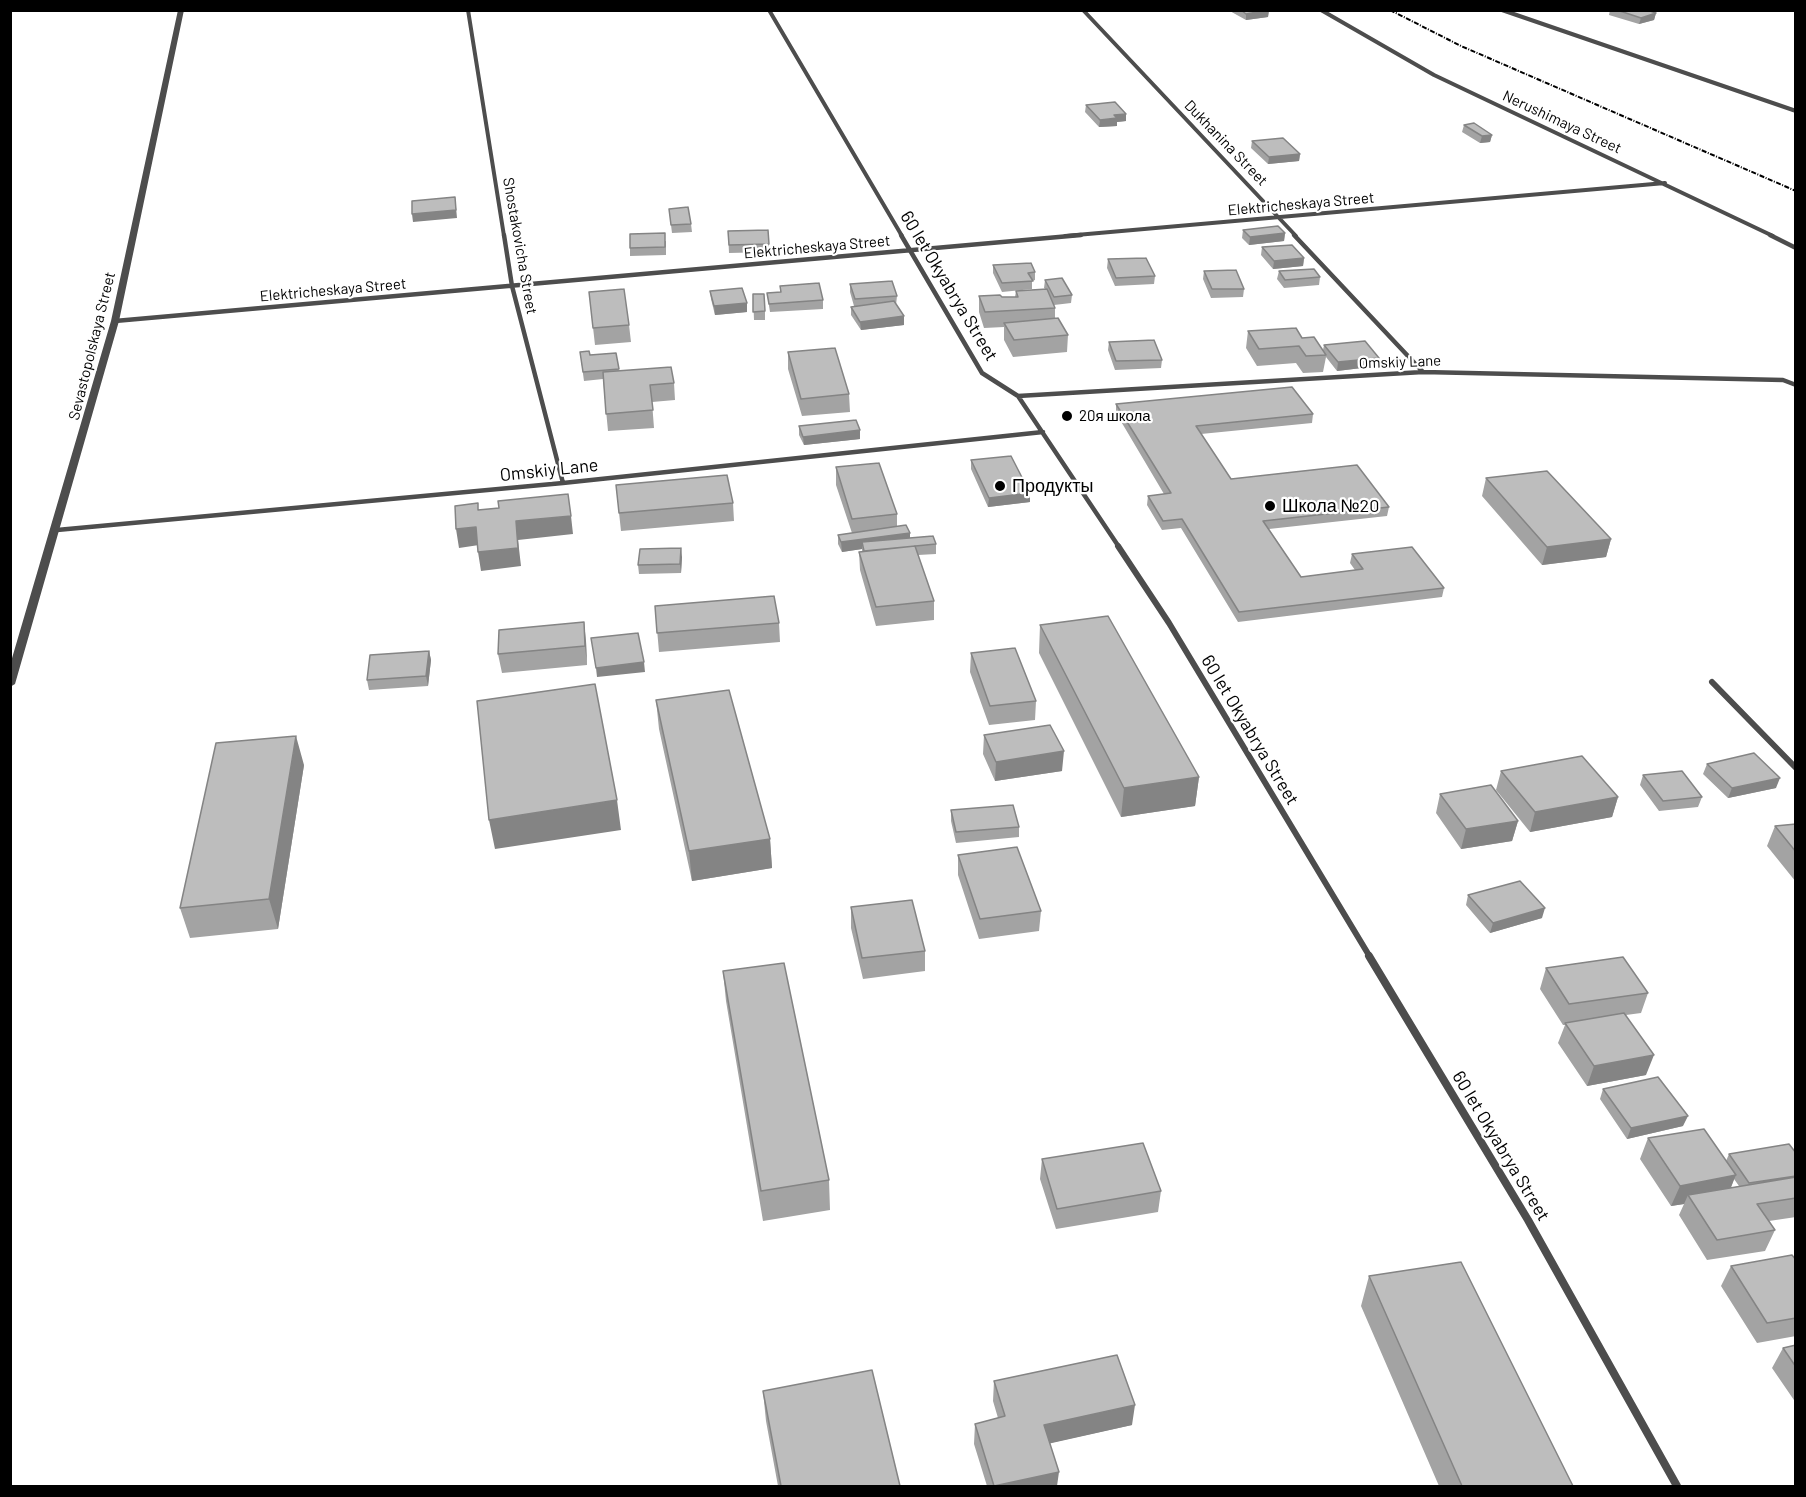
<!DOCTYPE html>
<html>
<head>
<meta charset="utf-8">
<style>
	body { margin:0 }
	#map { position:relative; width:1806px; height:1497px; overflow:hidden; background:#fff; font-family:Barlow,sans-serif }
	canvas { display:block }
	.frame { position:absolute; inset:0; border:12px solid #000; pointer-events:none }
</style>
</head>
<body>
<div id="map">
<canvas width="1806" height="1497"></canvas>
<div class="frame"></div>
</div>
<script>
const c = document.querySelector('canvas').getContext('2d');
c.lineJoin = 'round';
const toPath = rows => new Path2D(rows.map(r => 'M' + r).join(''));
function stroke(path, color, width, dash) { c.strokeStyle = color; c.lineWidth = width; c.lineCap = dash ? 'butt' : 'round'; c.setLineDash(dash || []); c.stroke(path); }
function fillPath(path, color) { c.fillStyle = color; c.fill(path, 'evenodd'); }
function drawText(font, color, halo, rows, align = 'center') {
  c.font = font + ' Barlow,sans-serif'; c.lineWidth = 4.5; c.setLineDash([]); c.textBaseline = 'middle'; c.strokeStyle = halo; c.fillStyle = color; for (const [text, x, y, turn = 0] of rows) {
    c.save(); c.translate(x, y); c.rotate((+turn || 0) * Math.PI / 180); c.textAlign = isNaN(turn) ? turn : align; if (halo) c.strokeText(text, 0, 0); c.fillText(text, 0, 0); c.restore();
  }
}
const minorFar3 = toPath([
	[468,10,504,236],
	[769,10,902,236],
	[1083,10,1296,236],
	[1321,10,1434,75,1773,236],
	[1502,10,1796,111],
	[1065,236,1665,183]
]);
const minorFar2 = toPath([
	[504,235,512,286,563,483],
	[901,235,982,373,1018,396,1119,547],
	[1294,235,1423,372],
	[1770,235,1796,248],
	[115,321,1081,235],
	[1018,396,1423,372,1783,380,1796,385],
	[57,530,563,483,1043,432]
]);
const minorFar1 = toPath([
	[1118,546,1169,623,1370,957],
	[1712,682,1796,768]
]);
const minor = toPath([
	[1369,956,1528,1220,1677,1486]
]);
const tertiary = toPath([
	[178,10,184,10,119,321,15,684,10,687,10,665,111,321,178,10]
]);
const rail = toPath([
	[1390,10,1461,46,1796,191]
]);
const wall = toPath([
	[1228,10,1269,10,1268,17,1246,20],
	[1610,10,1647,10,1656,13,1654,20,1639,24,1609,15],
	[1086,105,1126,114,1126,121,1117,122,1117,126,1099,127,1085,112],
	[1464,125,1492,135,1490,142,1480,143,1462,132],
	[1252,141,1300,154,1299,161,1268,164,1251,148],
	[669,209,691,224,692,232,672,233],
	[768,230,769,252,729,253,728,231],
	[1243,230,1285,233,1284,241,1249,245,1242,238],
	[666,241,666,255,630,256,630,248],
	[1262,247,1304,258,1303,266,1273,269,1261,255],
	[1108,259,1155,276,1154,284,1115,286,1107,268],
	[993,265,1035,272,1035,280,1032,281,1032,289,1002,292,993,273],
	[1204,271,1244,289,1243,297,1211,298,1203,279],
	[1279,271,1320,277,1319,285,1284,288,1277,279],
	[1045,280,1072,295,1071,303,1054,305,1055,308,1055,318,1068,335,1067,352,1013,357,1004,340,1004,327,984,328,979,312,979,296,1002,297,1015,297,1016,291,1045,289,1044,288],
	[850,284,897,296,896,305,904,325,861,330,851,315,851,307,854,306,850,292],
	[780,286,823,300,823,309,770,312,767,293,780,292],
	[710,291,747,303,747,312,715,315,711,299],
	[589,292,629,325,631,342,595,345],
	[753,294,765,311,765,320,754,320],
	[1248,331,1302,338,1323,350,1324,345,1379,358,1378,366,1337,371,1326,357,1323,372,1303,373,1296,363,1257,366,1246,348],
	[1109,342,1162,360,1161,368,1115,370,1108,350],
	[580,352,590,355,616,353,619,371,674,383,675,400,652,402,654,428,608,431,603,379,584,381],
	[788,352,849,394,850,412,802,416,788,369],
	[1116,404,1313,414,1312,423,1201,434,1231,479,1389,507,1387,516,1269,529,1301,577,1355,570,1350,563,1352,554,1444,588,1442,597,1238,622,1181,528,1162,530,1147,505,1148,496,1164,494,1116,413],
	[799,426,860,430,860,439,804,445,799,435],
	[971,460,1030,493,1030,502,988,507,971,469],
	[836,467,897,514,897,527,910,538,936,544,936,554,918,555,934,601,934,620,876,626,860,570,859,552,862,552,862,549,842,552,838,544,838,535,852,533,836,485],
	[1486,478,1611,539,1606,557,1542,565,1482,496],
	[616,485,733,503,734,521,621,531],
	[682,557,681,573,639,574,638,565],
	[655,606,779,623,780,642,659,652],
	[1040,625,1199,777,1195,806,1121,817,1039,653],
	[586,641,587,665,502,673,498,654],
	[429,651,431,660,428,686,369,690,367,680],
	[971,653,1036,701,1035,720,989,725,970,672],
	[656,700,770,839,772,868,692,881,659,729],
	[984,735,1062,771,995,781,983,754],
	[1707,764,1776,788,1728,798,1703,774],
	[304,765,278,929,190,938,180,908],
	[1501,771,1618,797,1612,817,1530,832,1496,790],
	[1643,775,1702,797,1698,807,1659,811,1640,785],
	[1440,794,1518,821,1512,841,1461,849,1436,813],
	[951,810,1019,827,1019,837,956,843,951,821],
	[1796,824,1796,882,1767,846,1775,826],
	[958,855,1041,911,1039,931,979,939,958,875],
	[1468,895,1542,918,1490,933,1466,905],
	[851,907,925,951,925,971,863,979,851,928],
	[1546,968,1648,993,1641,1013,1626,1015,1646,1075,1587,1086,1558,1043,1565,1025,1563,1025,1540,989],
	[723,971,829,1180,830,1210,763,1221,726,1001],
	[1603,1089,1683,1126,1627,1139,1600,1099],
	[1648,1138,1726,1161,1729,1154,1796,1153,1796,1217,1769,1221,1775,1230,1765,1251,1707,1260,1679,1215,1684,1204,1671,1206,1640,1159],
	[1734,1179,1739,1186,1731,1188],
	[1042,1159,1161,1191,1158,1212,1056,1229,1040,1179],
	[1796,1260,1796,1336,1757,1343,1721,1286,1731,1266],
	[1369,1276,1573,1486,1439,1486,1361,1306],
	[1796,1345,1796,1403,1772,1368,1783,1348],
	[994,1381,1132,1425,1050,1443,1057,1486,987,1486,974,1444,975,1424,998,1418,993,1401],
	[763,1391,900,1486,778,1486,766,1421]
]);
const shadedWall = toPath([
	[1269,10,1268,17,1246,20,1246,14],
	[1656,13,1654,20,1639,24,1641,18],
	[1126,114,1126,121,1117,122,1117,126,1099,127,1100,120,1114,115],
	[1492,135,1490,142,1480,143,1482,136],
	[1300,154,1299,161,1268,164,1269,157],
	[455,197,457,218,413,222,412,214],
	[1285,233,1284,241,1249,245,1250,237],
	[1304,258,1303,266,1273,269,1274,261],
	[747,303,747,312,715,315,714,306],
	[904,316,904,325,861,330,860,322],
	[1379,358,1378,366,1337,371,1338,362],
	[860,430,860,439,804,445,803,437],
	[1030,493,1030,502,988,507,989,498],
	[571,516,573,534,518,540,521,566,481,571,478,552,516,521],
	[476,527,479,545,459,548,456,529],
	[910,533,910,543,862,542,862,549,842,552,841,542],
	[1611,539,1606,557,1542,565,1547,547],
	[681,548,682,557,681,573,680,564],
	[584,622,586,641,587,665,585,646],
	[429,651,431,660,428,686,426,676],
	[644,662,645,672,597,677,596,668],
	[296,736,304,765,278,929,269,899],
	[1064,751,1062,771,995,781,996,762],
	[1199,777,1195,806,1121,817,1124,788],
	[1780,778,1776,788,1728,798,1732,788],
	[1618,797,1612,817,1530,832,1535,812],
	[617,800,621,830,495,849,489,820],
	[1518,821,1512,841,1461,849,1466,829],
	[770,839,772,868,692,881,689,851],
	[1545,908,1542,918,1490,933,1493,923],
	[1654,1055,1646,1075,1587,1086,1594,1066],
	[1688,1116,1683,1126,1627,1139,1631,1128],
	[1736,1175,1727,1196,1688,1195,1684,1204,1671,1206,1680,1186],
	[1135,1405,1132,1425,1043,1445,1044,1425],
	[1059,1472,1057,1486,993,1486,994,1486]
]);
const building = toPath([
	[1241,10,1268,10,1246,14,1241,10],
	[1617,10,1647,10,1656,13,1641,18,1617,10],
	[1115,102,1126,114,1114,115,1117,118,1100,120,1086,105,1115,102],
	[1474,123,1492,135,1482,136,1464,125,1474,123],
	[1283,138,1300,154,1269,157,1252,141,1283,138],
	[455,197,456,210,412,214,412,201,455,197],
	[688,207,691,224,671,225,669,209,688,207],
	[1278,226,1285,233,1250,237,1243,230,1278,226],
	[768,230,769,244,729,245,728,231,768,230],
	[665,233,665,247,630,248,630,234,665,233],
	[1292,245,1304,258,1274,261,1262,247,1292,245],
	[1146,258,1155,276,1116,278,1108,259,1146,258],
	[1031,263,1035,272,1028,273,1033,281,1002,283,993,265,1031,263],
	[1314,269,1320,277,1285,280,1279,271,1314,269],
	[1236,270,1244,289,1212,289,1204,271,1236,270],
	[1062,278,1072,295,1054,297,1045,280,1062,278],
	[892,281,897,296,855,299,850,284,892,281],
	[819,283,823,300,769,304,767,293,781,292,780,286,819,283],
	[742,288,747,303,714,306,710,291,742,288],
	[624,289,629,325,593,328,589,292,624,289],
	[1047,289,1055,308,985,312,979,296,1000,295,1002,297,1018,297,1016,291,1047,289],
	[753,294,764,294,765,311,753,312,753,294],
	[894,301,904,316,860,322,851,307,894,301],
	[1058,318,1068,335,1014,340,1004,323,1058,318],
	[1296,328,1302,338,1314,337,1326,355,1306,356,1299,346,1259,349,1248,331,1296,328],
	[1154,340,1162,360,1116,361,1109,342,1154,340],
	[1365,341,1379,358,1338,362,1324,345,1365,341],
	[835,348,849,394,801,399,788,352,835,348],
	[589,351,590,355,616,353,619,369,583,372,580,352,589,351],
	[671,367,674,383,650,385,653,410,606,414,603,372,671,367],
	[1292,387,1313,414,1196,426,1231,479,1357,465,1389,507,1263,521,1301,577,1363,569,1352,554,1412,547,1444,588,1239,612,1182,519,1163,521,1148,496,1171,493,1116,404,1292,387],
	[856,420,860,430,803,437,799,426,856,420],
	[1011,456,1030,493,989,498,971,460,1011,456],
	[879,463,897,514,852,519,836,467,879,463],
	[1547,471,1611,539,1547,547,1486,478,1547,471],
	[727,475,733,503,619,513,616,485,727,475],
	[568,494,571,516,516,521,518,548,478,552,476,527,456,529,455,506,478,503,478,510,499,508,498,501,568,494],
	[906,525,910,533,841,542,838,535,906,525],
	[933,536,936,544,864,551,862,542,933,536],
	[915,546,934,601,876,607,859,552,915,546],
	[681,548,680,564,638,565,640,549,681,548],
	[774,596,779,623,657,633,655,606,774,596],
	[1108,616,1199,777,1124,788,1040,625,1108,616],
	[584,622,585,646,498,654,499,630,584,622],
	[638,633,644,662,596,668,591,638,638,633],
	[1015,648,1036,701,990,706,971,653,1015,648],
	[429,651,426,676,367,680,370,655,429,651],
	[595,684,617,800,489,820,477,701,595,684],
	[729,690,770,839,689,851,656,700,729,690],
	[1050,725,1064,751,996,762,984,735,1050,725],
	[296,736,269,899,180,908,216,743,296,736],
	[1754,753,1780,778,1732,788,1707,764,1754,753],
	[1582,756,1618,797,1535,812,1501,771,1582,756],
	[1682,771,1702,797,1663,801,1643,775,1682,771],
	[1491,785,1518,821,1466,829,1440,794,1491,785],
	[1013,805,1019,827,956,832,951,810,1013,805],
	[1796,824,1796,852,1775,826,1796,824],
	[1017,847,1041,911,980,919,958,855,1017,847],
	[1520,881,1545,908,1493,923,1468,895,1520,881],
	[912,900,925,951,862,958,851,907,912,900],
	[1623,957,1648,993,1569,1004,1546,968,1623,957],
	[784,963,829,1180,761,1191,723,971,784,963],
	[1624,1013,1654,1055,1594,1066,1565,1023,1624,1013],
	[1658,1077,1688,1116,1631,1128,1603,1089,1658,1077],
	[1704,1129,1736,1175,1680,1186,1648,1138,1704,1129],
	[1143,1143,1161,1191,1057,1209,1042,1159,1143,1143],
	[1789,1144,1796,1153,1796,1176,1749,1183,1729,1154,1789,1144],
	[1796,1177,1796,1198,1757,1204,1775,1230,1717,1240,1688,1195,1796,1177],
	[1792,1255,1796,1260,1796,1318,1767,1323,1731,1266,1792,1255],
	[1461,1262,1573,1486,1462,1486,1369,1276,1461,1262],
	[1796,1345,1796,1367,1783,1348,1796,1345],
	[1117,1355,1135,1405,1044,1425,1059,1472,994,1486,975,1424,1005,1416,994,1381,1117,1355],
	[872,1370,900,1486,781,1486,763,1391,872,1370]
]);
const markers = [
	[1067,416,6,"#000"],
	[1000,486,6,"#000"],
	[1270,506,6,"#000"]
];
const farStreetnames = [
	["Nerushimaya Street",1562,122,25],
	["Dukhanina Street",1226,143,46],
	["Elektricheskaya Street",1301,204,-5],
	["Shostakovicha Street",520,246,80],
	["Elektricheskaya Street",817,247,-5],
	["Elektricheskaya Street",333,290,-5],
	["Sevastopolskaya Street",92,346,-76],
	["Omskiy Lane",1400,362,-2]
];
const farPoinames = [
	["20я школа",1079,416]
];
const streetNames = [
	["60 let Okyabrya Street",949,286,59],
	["Omskiy Lane",549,470,-6],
	["60 let Okyabrya Street",1250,730,59],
	["60 let Okyabrya Street",1501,1146,59]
];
const poiNames = [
	["Продукты",1012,486],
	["Школа №20",1282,506]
];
stroke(minorFar3, '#4d4d4d', 4);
stroke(minorFar2, '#4d4d4d', 4.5);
stroke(minorFar1, '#4d4d4d', 6);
stroke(minor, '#4d4d4d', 8);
fillPath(tertiary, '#4d4d4d');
stroke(rail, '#000', 2, [5, 1.5, 1, 1.5]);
fillPath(wall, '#a3a3a3');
fillPath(shadedWall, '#848484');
fillPath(building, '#bdbdbd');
stroke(building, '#848484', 1.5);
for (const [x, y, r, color] of markers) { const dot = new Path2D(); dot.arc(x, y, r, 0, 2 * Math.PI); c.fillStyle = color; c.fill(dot); stroke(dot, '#fff', 2); }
drawText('15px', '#000', '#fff', farStreetnames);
drawText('15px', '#000', '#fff', farPoinames, 'left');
drawText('18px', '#000', '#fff', streetNames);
drawText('18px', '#000', '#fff', poiNames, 'left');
</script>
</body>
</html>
